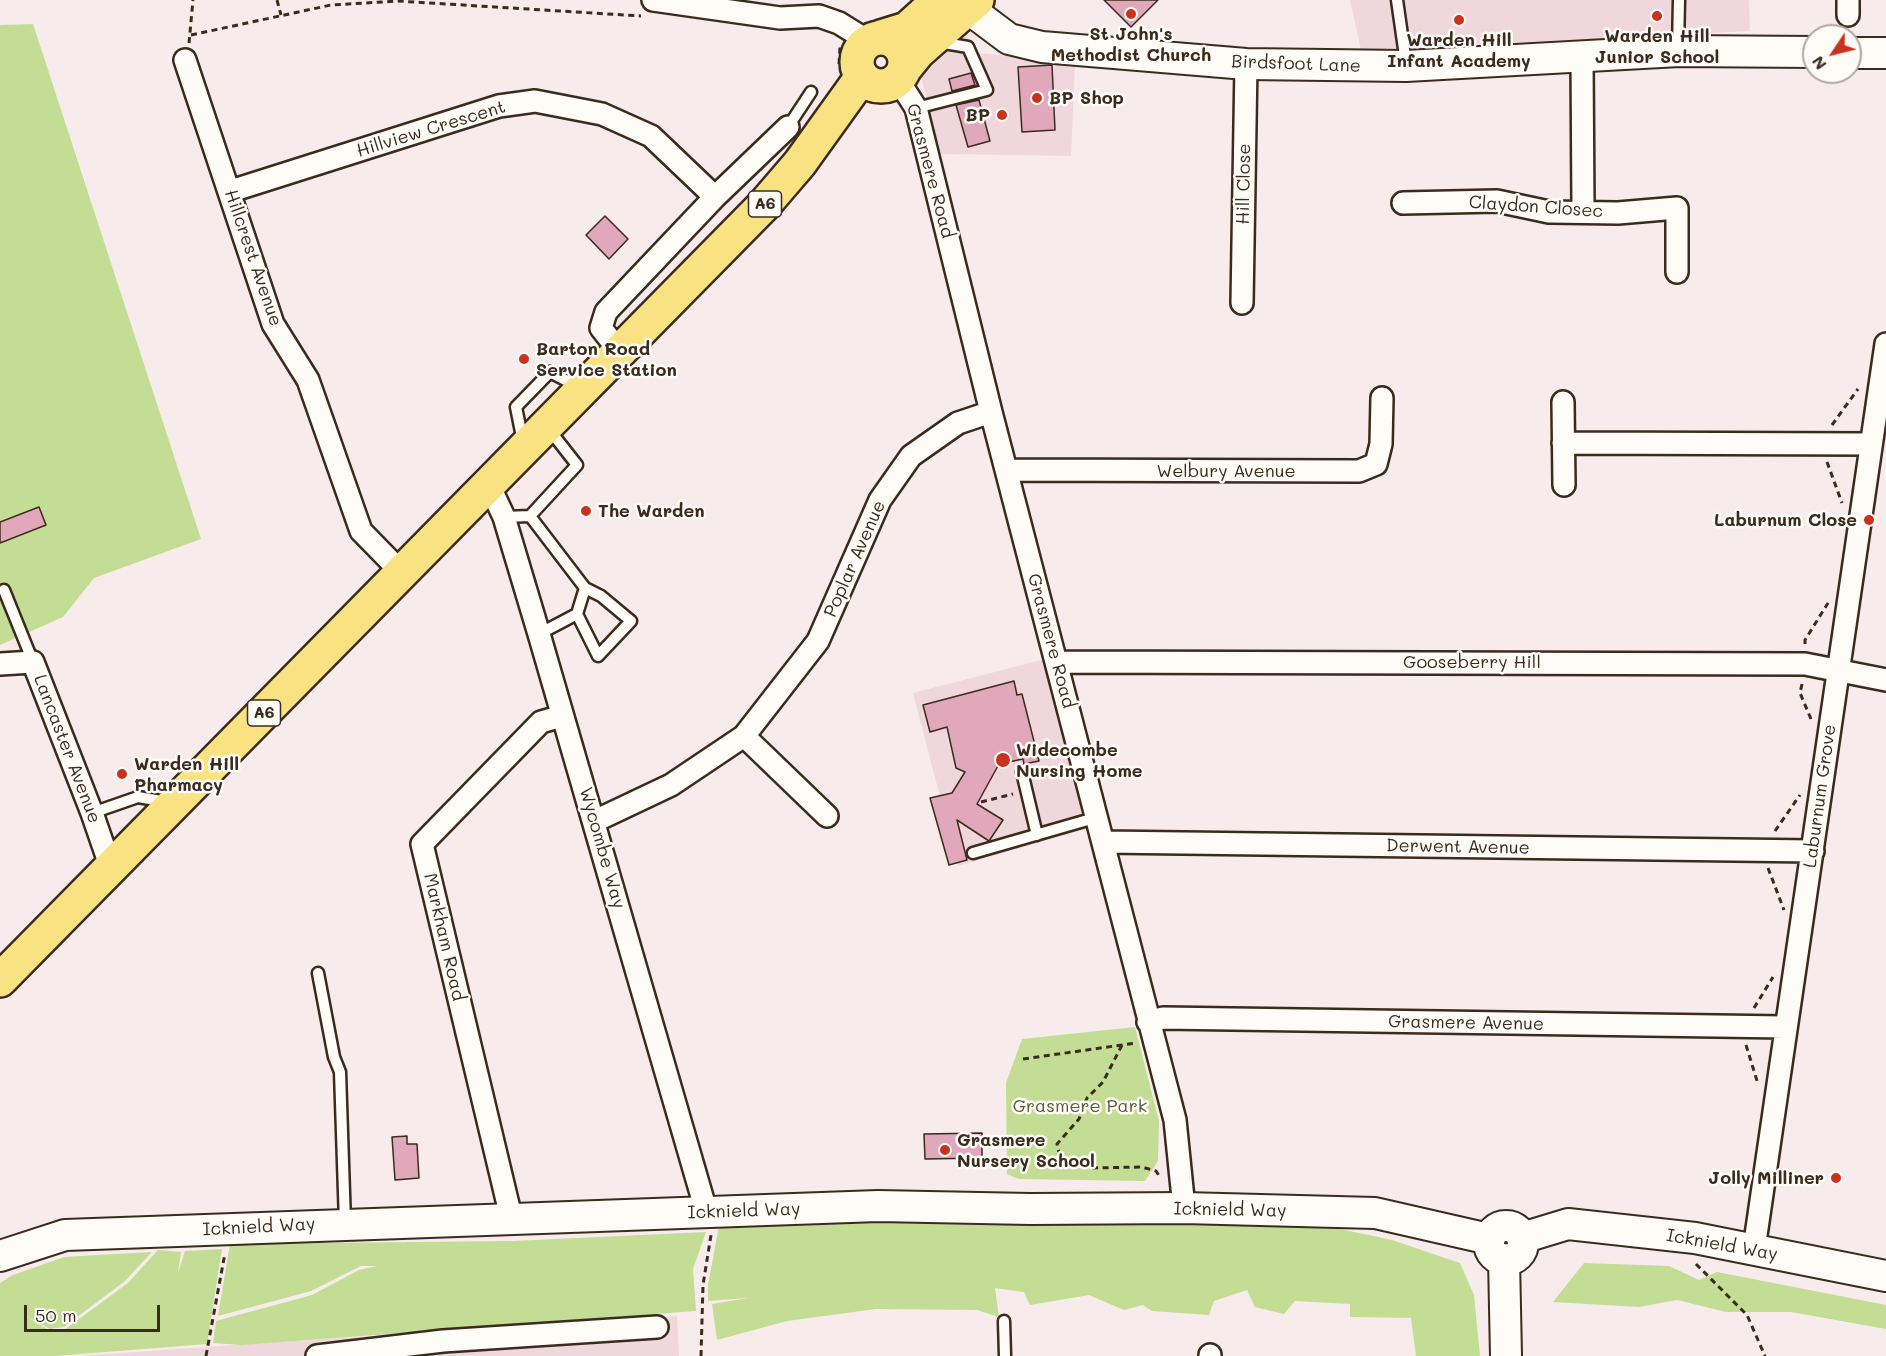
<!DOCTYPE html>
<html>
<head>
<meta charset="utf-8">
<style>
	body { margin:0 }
	#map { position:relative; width:1886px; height:1356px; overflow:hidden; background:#f7ebeb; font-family:Mali,sans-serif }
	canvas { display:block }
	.north { position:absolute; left:1802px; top:24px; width:60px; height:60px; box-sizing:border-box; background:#fdfcf7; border:2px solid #afa8a0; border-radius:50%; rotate:235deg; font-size:16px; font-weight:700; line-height:24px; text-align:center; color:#3b2a1e }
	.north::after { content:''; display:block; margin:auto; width:21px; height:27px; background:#c8321e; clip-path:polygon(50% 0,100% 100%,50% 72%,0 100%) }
	.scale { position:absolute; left:24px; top:1305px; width:136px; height:27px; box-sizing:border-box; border:3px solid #3b2a1e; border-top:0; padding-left:8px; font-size:18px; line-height:21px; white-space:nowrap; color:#3b2a1e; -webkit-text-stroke:4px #fdfcf7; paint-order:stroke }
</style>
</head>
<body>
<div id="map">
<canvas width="1886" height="1356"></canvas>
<div class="north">N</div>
<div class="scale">50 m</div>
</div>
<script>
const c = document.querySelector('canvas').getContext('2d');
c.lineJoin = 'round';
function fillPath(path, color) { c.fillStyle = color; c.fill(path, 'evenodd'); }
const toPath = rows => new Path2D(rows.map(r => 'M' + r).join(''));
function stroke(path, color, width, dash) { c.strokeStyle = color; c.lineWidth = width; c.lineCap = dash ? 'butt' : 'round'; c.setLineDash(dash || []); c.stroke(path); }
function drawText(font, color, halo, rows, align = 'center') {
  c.font = font + ' Mali,sans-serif'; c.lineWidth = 5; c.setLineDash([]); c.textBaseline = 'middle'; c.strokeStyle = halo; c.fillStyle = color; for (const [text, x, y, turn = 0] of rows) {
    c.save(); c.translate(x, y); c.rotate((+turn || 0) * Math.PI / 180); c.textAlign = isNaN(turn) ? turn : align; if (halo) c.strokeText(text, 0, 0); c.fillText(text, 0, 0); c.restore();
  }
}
const built = toPath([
	[1350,0,1749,0,1750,31,1361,50],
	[948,51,1075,61,1071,156,940,154,921,76],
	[1049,658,1093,827,958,866,913,693],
	[677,1316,679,1356,78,1356,220,1346]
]);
const green = toPath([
	[33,24,201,539,94,578,63,617,0,645,0,25],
	[1135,1027,1159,1121,1158,1161,1145,1181,1019,1179,1007,1174,1006,1083,1022,1039],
	[918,1219,1316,1224,1392,1240,1460,1263,1474,1295,1480,1356,1416,1356,1411,1318,1350,1317,1350,1304,1295,1301,1284,1314,1255,1307,1247,1290,1214,1301,1209,1315,1152,1311,1143,1305,1124,1310,1089,1295,1030,1305,1024,1292,995,1288,999,1317,977,1310,876,1309,787,1321,717,1340,712,1304,748,1298,708,1301,708,1285,719,1226],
	[706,1232,693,1269,696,1311,242,1345,213,1343,216,1321,312,1295,359,1270,377,1266,361,1266,311,1291,218,1316,230,1244,513,1241],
	[222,1249,207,1344,55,1356,0,1356,0,1283,13,1275,64,1257,152,1252,125,1281,64,1327,50,1329,26,1316,50,1331,64,1330,128,1283,158,1250,181,1252,178,1273,185,1251],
	[1584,1263,1669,1266,1699,1280,1717,1272,1886,1305,1886,1329,1791,1312,1726,1312,1677,1300,1639,1307,1553,1302]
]);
const building = toPath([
	[1104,0,1158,0,1131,27,1104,0],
	[1052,65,1055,130,1022,132,1018,67,1052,65],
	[971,73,975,85,952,91,949,79,971,73],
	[979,100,990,141,968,147,956,105,979,100],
	[605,216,628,239,609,259,586,235,605,216],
	[39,507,46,525,0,543,0,522,39,507],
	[1014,681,1017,695,1022,694,1039,761,1024,764,1023,759,999,764,977,804,1003,820,989,841,957,820,967,860,949,865,930,798,952,793,965,772,956,768,947,727,930,732,923,705,1014,681],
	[982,1133,982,1158,925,1159,924,1134,982,1133],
	[407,1136,407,1144,417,1144,419,1178,395,1180,392,1137,407,1136]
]);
const path = toPath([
	[277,0,281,15],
	[191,35,331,5,398,1,641,16],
	[189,43,193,0],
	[839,64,840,47],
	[1832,425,1858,389],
	[1827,462,1842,503],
	[1805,644,1805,640,1828,603],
	[1802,684,1800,693,1811,719],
	[981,802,1013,794],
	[1775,831,1800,795],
	[1768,868,1784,910],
	[1754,1008,1773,977],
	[1122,1045,1103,1082,1087,1098,1079,1119,1057,1144,1060,1157,1070,1164,1090,1168,1142,1167,1156,1171,1160,1177],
	[1746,1045,1758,1084],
	[1023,1059,1136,1043],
	[1696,1264,1747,1315,1765,1356],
	[206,1356,225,1253],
	[701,1356,703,1285,711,1235]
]);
const lane = toPath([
	[1397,0,1406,63],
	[1678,48,1679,0],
	[916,108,987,90,968,47,938,42],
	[788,127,811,92],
	[523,442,516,407,550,372,579,387],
	[530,516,577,465,548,428],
	[504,517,530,516,585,588,577,614,539,634],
	[4,590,33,662],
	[577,614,598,656,631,621,601,596,585,588],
	[1022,772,1037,835],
	[92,813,138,797,167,802],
	[973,853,1098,817],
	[318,973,334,1057,340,1072,345,1223],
	[1004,1321,1005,1356]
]);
const street = toPath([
	[653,0,780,18,819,16,839,23,868,41],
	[1848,15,1848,0],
	[1582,57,1583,211],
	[185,60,273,324,308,380,361,531,402,573],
	[898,80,916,108,991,412,1175,1120,1184,1208],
	[231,191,499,106,535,101,602,114,651,136,715,197],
	[1403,203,1497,201,1549,212,1618,213,1677,208,1677,272],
	[1242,303,1246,64],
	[620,352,601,328,606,312,715,197,788,127],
	[1563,402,1564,485],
	[1563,443,1871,444],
	[1007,470,1359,471,1376,464,1381,444,1382,398],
	[489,485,504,517,539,634,707,1214],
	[1056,662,1805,664,1886,680],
	[0,664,33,662,92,813,111,868],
	[744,736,827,816],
	[595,821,671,785,744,736,818,641,880,500,911,456,958,423,991,412],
	[1104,842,1813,851],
	[1148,1022,1163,1018,1785,1027],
	[511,1217,422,844,541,722,562,716],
	[1754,1249,1886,344],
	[1210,1355,1210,1356],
	[317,1356,443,1341,657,1327]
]);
const secondary = toPath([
	[969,9,1009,39,1042,47,1246,64,1406,66,1679,51,1814,52],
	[1850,53,1886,53],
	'1489 1243a17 17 0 1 1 34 0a17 17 0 1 1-34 0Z',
	[1522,1238,1568,1224,1695,1238,1886,1276],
	[0,1256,65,1235,878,1206,1030,1209,1184,1208,1375,1213,1489,1239],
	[1504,1259,1506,1356]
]);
const highway = toPath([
	[881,37,907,29,939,0],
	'857 62a24 24 0 1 1 48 0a24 24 0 1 1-48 0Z',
	[905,68,918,52,977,0],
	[0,980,764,205,800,163,861,78]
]);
const markers = [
	[1131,14,6,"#c8321e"],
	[1657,16,6,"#c8321e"],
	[1459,20,6,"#c8321e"],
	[1037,98,6,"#c8321e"],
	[1002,115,6,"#c8321e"],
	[524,359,6,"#c8321e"],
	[586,511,6,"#c8321e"],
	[1869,520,6,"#c8321e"],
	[1003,760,8,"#c8321e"],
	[122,774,6,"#c8321e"],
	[945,1150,6,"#c8321e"],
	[1836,1178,6,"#c8321e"]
];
const shields = [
	[765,204,33],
	[264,713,33]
];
const shieldNames = [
	["A6",765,204],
	["A6",264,713]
];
const poiNames = [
	["St John's",1131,34,"center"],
	["Methodist Church",1131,55,"center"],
	["Warden Hill",1657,36,"center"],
	["Junior School",1657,57,"center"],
	["Warden Hill",1459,40,"center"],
	["Infant Academy",1459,61,"center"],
	["BP Shop",1049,98],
	["BP",990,115,"right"],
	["Barton Road",536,349],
	["Service Station",536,370],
	["The Warden",598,511],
	["Laburnum Close",1857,520,"right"],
	["Widecombe",1016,750],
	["Nursing Home",1016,771],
	["Warden Hill",134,764],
	["Pharmacy",134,785],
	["Grasmere",957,1140],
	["Nursery School",957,1161],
	["Jolly Milliner",1824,1178,"right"]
];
const streetNames = [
	["Birdsfoot Lane",1296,64,2],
	["Hillview Crescent",431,129,-17],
	["Grasmere Road",930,171,75],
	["Hill Close",1244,184,-89],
	["Claydon Closec",1536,207,4],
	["Hillcrest Avenue",253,258,71],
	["Welbury Avenue",1226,471],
	["Poplar Avenue",855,559,-66],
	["Grasmere Road",1051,641,75],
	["Gooseberry Hill",1472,662],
	["Lancaster Avenue",67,749,69],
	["Laburnum Grove",1820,796,-82],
	["Derwent Avenue",1458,847,1],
	["Wycombe Way",602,848,74],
	["Markham Road",444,937,77],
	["Grasmere Avenue",1466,1023,1],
	["Icknield Way",1230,1210,1],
	["Icknield Way",744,1211,-2],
	["Icknield Way",259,1227,-3],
	["Icknield Way",1722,1245,10]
];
const parkNames = [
	["Grasmere Park",1080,1106]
];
fillPath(built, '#f0d7dc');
fillPath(green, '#c4dd94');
fillPath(building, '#e0a8ba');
stroke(building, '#3b2a1e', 1.5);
stroke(lane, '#3b2a1e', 15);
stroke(street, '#3b2a1e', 26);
stroke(secondary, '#3b2a1e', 34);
stroke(highway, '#3b2a1e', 38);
stroke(path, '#3b2a1e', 3, [6, 4.5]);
stroke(lane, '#fdfcf7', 10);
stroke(street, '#fdfcf7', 21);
stroke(secondary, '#fdfcf7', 30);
stroke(highway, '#f8e281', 33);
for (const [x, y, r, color] of markers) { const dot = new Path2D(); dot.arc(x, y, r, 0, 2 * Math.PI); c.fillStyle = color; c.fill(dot); stroke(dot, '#fdfcf7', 2); }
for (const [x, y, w] of shields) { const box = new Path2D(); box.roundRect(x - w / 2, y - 13, w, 26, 4.5); c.fillStyle = '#fdfcf7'; c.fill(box); stroke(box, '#3b2a1e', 1.5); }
drawText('bold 16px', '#3b2a1e', null, shieldNames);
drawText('bold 18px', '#3b2a1e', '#fdfcf7', poiNames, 'left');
drawText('18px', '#3b2a1e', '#fdfcf7', streetNames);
drawText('18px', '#5d573c', '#fdfcf7', parkNames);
</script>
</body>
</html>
